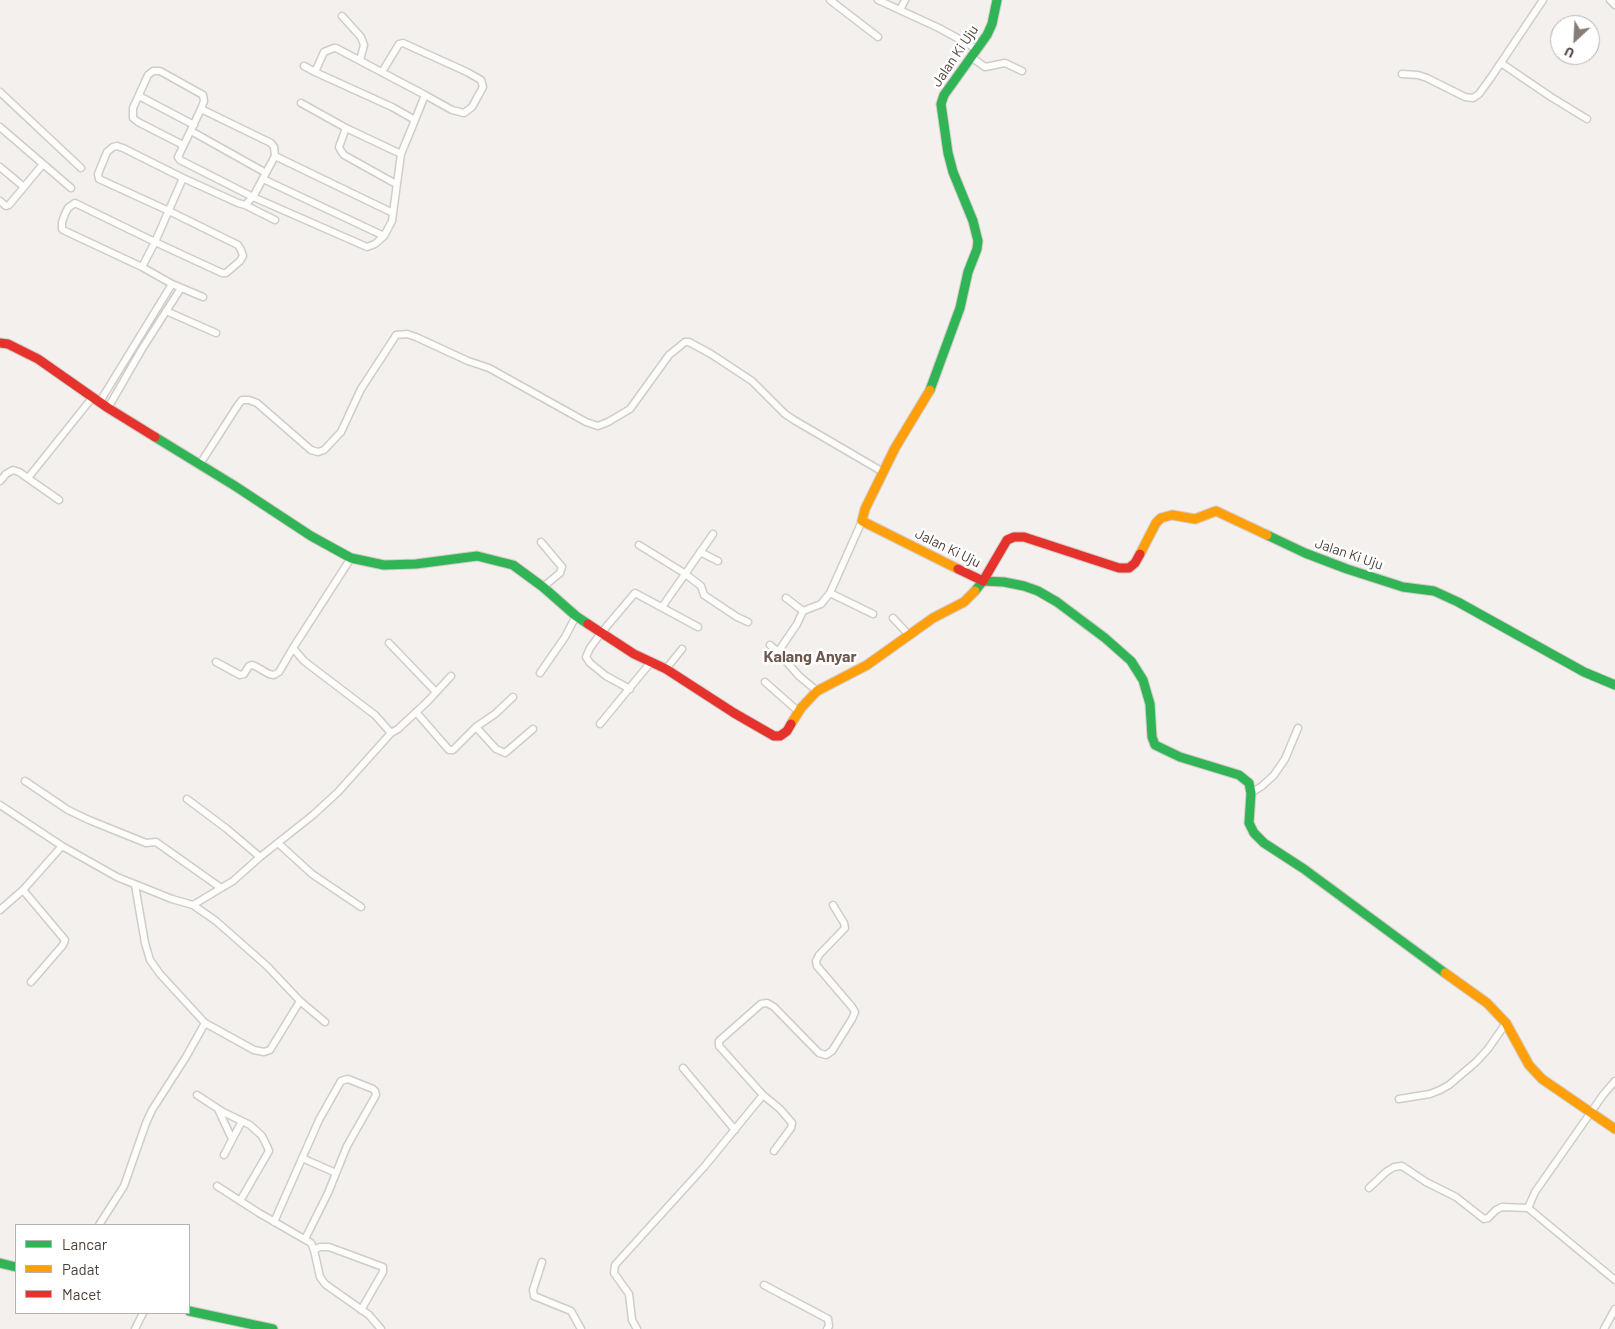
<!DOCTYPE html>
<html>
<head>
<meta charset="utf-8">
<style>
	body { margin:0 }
	#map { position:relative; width:1615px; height:1329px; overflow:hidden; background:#f3f0ee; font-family:Barlow,sans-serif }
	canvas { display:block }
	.legend { position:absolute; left:15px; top:1224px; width:175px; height:90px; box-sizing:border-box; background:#fff; border:1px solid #b7b2af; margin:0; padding:6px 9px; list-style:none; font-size:15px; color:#4b3e38 }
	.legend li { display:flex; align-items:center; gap:10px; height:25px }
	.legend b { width:25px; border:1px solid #b7b2af }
	.north { position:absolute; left:1550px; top:15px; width:50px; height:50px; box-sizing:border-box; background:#fff; border:1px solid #b7b2af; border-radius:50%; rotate:205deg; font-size:14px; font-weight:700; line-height:20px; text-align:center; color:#4b3e38 }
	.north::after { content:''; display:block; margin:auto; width:18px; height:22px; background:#867c78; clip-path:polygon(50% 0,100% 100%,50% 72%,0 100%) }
</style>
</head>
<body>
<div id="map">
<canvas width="1615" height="1329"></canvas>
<ul class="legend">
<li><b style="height:6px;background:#30b455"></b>Lancar</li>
<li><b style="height:6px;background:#ff9f0a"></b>Padat</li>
<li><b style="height:6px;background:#e5322d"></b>Macet</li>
</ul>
<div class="north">U</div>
</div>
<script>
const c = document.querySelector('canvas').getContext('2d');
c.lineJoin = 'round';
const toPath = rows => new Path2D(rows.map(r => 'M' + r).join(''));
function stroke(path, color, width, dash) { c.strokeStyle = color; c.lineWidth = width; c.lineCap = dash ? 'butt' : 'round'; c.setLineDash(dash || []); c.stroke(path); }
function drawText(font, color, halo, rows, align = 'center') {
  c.font = font + ' Barlow,sans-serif'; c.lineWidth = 5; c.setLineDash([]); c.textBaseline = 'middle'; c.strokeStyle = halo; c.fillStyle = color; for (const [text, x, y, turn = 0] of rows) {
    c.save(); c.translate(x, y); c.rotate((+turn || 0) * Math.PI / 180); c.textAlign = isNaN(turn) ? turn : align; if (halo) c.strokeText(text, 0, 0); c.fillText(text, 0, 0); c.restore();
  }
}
const street = toPath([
	[830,0,878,37],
	[878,0,939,28,977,49],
	[1610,0,1615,5],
	[900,10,905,0],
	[342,16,361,37,364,45,360,60],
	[971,57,985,67,1005,63,1022,71],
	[1501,63,1551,97,1587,119],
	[304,66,315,72],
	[382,72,399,44,403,43,467,72,481,80,483,87,472,107,464,113,452,110,425,95],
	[1402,74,1418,75,1427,78,1465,97,1473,98,1479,94,1492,76,1543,0],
	[0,92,81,168],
	[139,96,194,125],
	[301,103,346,128],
	[0,127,71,188],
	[191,131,266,173],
	[183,145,138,122,133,118,133,108,148,75,153,71,160,71,203,95,204,101,201,109],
	[401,154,415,120,392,107,315,72,324,52,334,48,336,48,425,95,415,120],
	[275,156,274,147,271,143,201,109,178,157,180,160,253,197,367,247,375,244,384,236],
	[0,167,24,187],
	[183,178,123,148,117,146,113,147,107,152,98,174,99,179,169,211,238,245,241,250,243,256,240,261,226,273,222,273,155,242,75,203,68,208,65,214,62,222,62,229,63,230,142,267,172,284,203,297],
	[263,179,384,236,392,221,393,213],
	[0,201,6,206,9,205,43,164],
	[245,205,275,220],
	[142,267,155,242,183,178,238,203,245,205,253,197,275,156,393,213,401,154,346,128,339,147,341,151,344,155,396,184],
	[166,311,216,333],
	[99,403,172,284],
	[108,408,142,349,181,288],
	[200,464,238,405,242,400,249,400,257,403,311,450,318,452,324,450,341,432,361,389,393,340,396,335,407,334,416,337,468,361,489,368,586,422,598,426,608,422,630,409,669,355,685,342,689,342,711,354,752,381,785,414,794,420,883,472],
	[28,478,92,398],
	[0,481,6,474,13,470,19,472,59,500],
	[862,521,830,593,873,614],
	[541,542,562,567,560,573,543,587],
	[639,545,684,573,701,586,704,595,737,617,748,622],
	[700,552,718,561],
	[786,598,803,611,821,604,830,593],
	[662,607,713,534],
	[893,618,909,635],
	[389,643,436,692],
	[770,645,778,652,799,676,817,691],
	[778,652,797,624,803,611],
	[216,662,240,675,244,674,249,666,252,665,255,666,269,674,274,675,279,672,293,648],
	[666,669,682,649],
	[540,673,565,637,576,616],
	[765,682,799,712],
	[630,689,606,676,590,663,586,657,590,648,601,633,635,593,698,627],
	[416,712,449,750,453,750,476,727,495,714,513,697],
	[600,724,651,662],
	[476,727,496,749,505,753,533,729],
	[391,733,398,729,428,701,451,676],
	[25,781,68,810,89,820,146,843,156,842,221,888],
	[1251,793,1262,786,1274,775,1285,759,1298,728],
	[187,799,227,829,260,857],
	[0,805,62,846,117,877,172,899,193,905,216,921,267,966,300,1001,325,1022],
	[278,843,312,874,361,907],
	[23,890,65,940,63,945,31,982],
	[193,905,233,881,260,857,313,815,338,792,391,733,375,715,304,661,293,648,351,558],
	[0,910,23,890,62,846],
	[205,1023,254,1050,264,1052,270,1050,300,1001],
	[683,1068,735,1130],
	[1615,1081,1603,1095,1535,1192,1528,1208,1615,1280],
	[197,1095,223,1112,250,1125,262,1136,267,1146,269,1151,240,1201],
	[763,1095,780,1109,792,1123,791,1128,774,1151],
	[1399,1099,1430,1094,1440,1090,1449,1085,1476,1062,1488,1049,1506,1023],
	[218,1109,232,1139],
	[224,1155,242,1121],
	[302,1158,336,1173],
	[217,1186,259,1213,311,1243,314,1250,320,1277,325,1284,369,1315,381,1329],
	[1369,1188,1386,1172,1394,1167,1402,1166,1426,1182,1456,1197,1484,1219,1488,1218,1496,1210,1502,1207,1528,1208],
	[274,1222,319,1120,341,1081,348,1079,373,1089,375,1091,376,1095,347,1146,328,1193,305,1239],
	[99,1225,124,1186,146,1123,152,1110,186,1057,205,1023,160,974,150,960,145,943,135,885],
	[314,1250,320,1247,329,1247,383,1267,383,1272,361,1310],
	[542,1262,533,1290,534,1296,571,1311,581,1329],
	[764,1285,828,1319,829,1326,827,1329],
	[135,1329,143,1313],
	[637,1329,632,1320,629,1294,614,1273,615,1265,704,1167,763,1095,719,1046,719,1041,761,1004,767,1003,774,1007,819,1053,826,1055,832,1051,852,1019,855,1012,852,1007,817,966,816,961,819,955,845,928,844,923,833,905],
	[1604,1329,1615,1309]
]);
const fast = toPath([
	[930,390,960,308,968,272,977,249,978,241,973,221,953,172,948,153,941,104,944,95,987,35,992,24,997,0],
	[155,437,235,486,311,536,351,558,384,565,416,564,477,556,513,565,543,587,576,616,588,624],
	[1267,535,1305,553,1347,569,1403,587,1434,591,1458,602,1584,672,1615,685],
	[975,591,983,581,1004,582,1024,586,1038,591,1057,602,1105,638,1131,661,1143,680,1150,704,1152,737,1155,745,1180,757,1239,775,1249,783,1251,793,1249,823,1254,833,1264,843,1304,869,1445,973],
	[0,1263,16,1267],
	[189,1311,273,1329]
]);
const slow = toPath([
	[930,390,895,448,865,509,862,521,958,569],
	[1140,554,1156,523,1161,518,1172,515,1195,519,1216,511,1267,535],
	[791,724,801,708,817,691,867,665,933,618,964,602,975,591],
	[1445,973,1487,1003,1506,1023,1529,1065,1542,1079,1615,1129]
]);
const jam = toPath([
	[0,343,8,344,38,359,108,408,155,437],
	[958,569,983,581,1007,540,1014,537,1024,537,1119,568,1129,568,1135,563,1140,554],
	[588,624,634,654,666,669,734,713,774,736,780,736,787,731,791,724]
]);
const streetNames = [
	["Jalan Ki Uju",955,56,-56],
	["Jalan Ki Uju",948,548,26],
	["Jalan Ki Uju",1349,554,19]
];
const quarterNames = [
	["Kalang Anyar",810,657]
];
stroke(street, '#d0ccc9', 9);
stroke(fast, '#d4ccc6', 11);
stroke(slow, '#d4ccc6', 11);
stroke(jam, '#d4ccc6', 11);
stroke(street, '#fdfdfc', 6);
stroke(fast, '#30b455', 9);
stroke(slow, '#ff9f0a', 9);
stroke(jam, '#e5322d', 9);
drawText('14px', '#4b3e38', '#fff', streetNames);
drawText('bold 16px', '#6e584e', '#fff', quarterNames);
</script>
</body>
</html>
